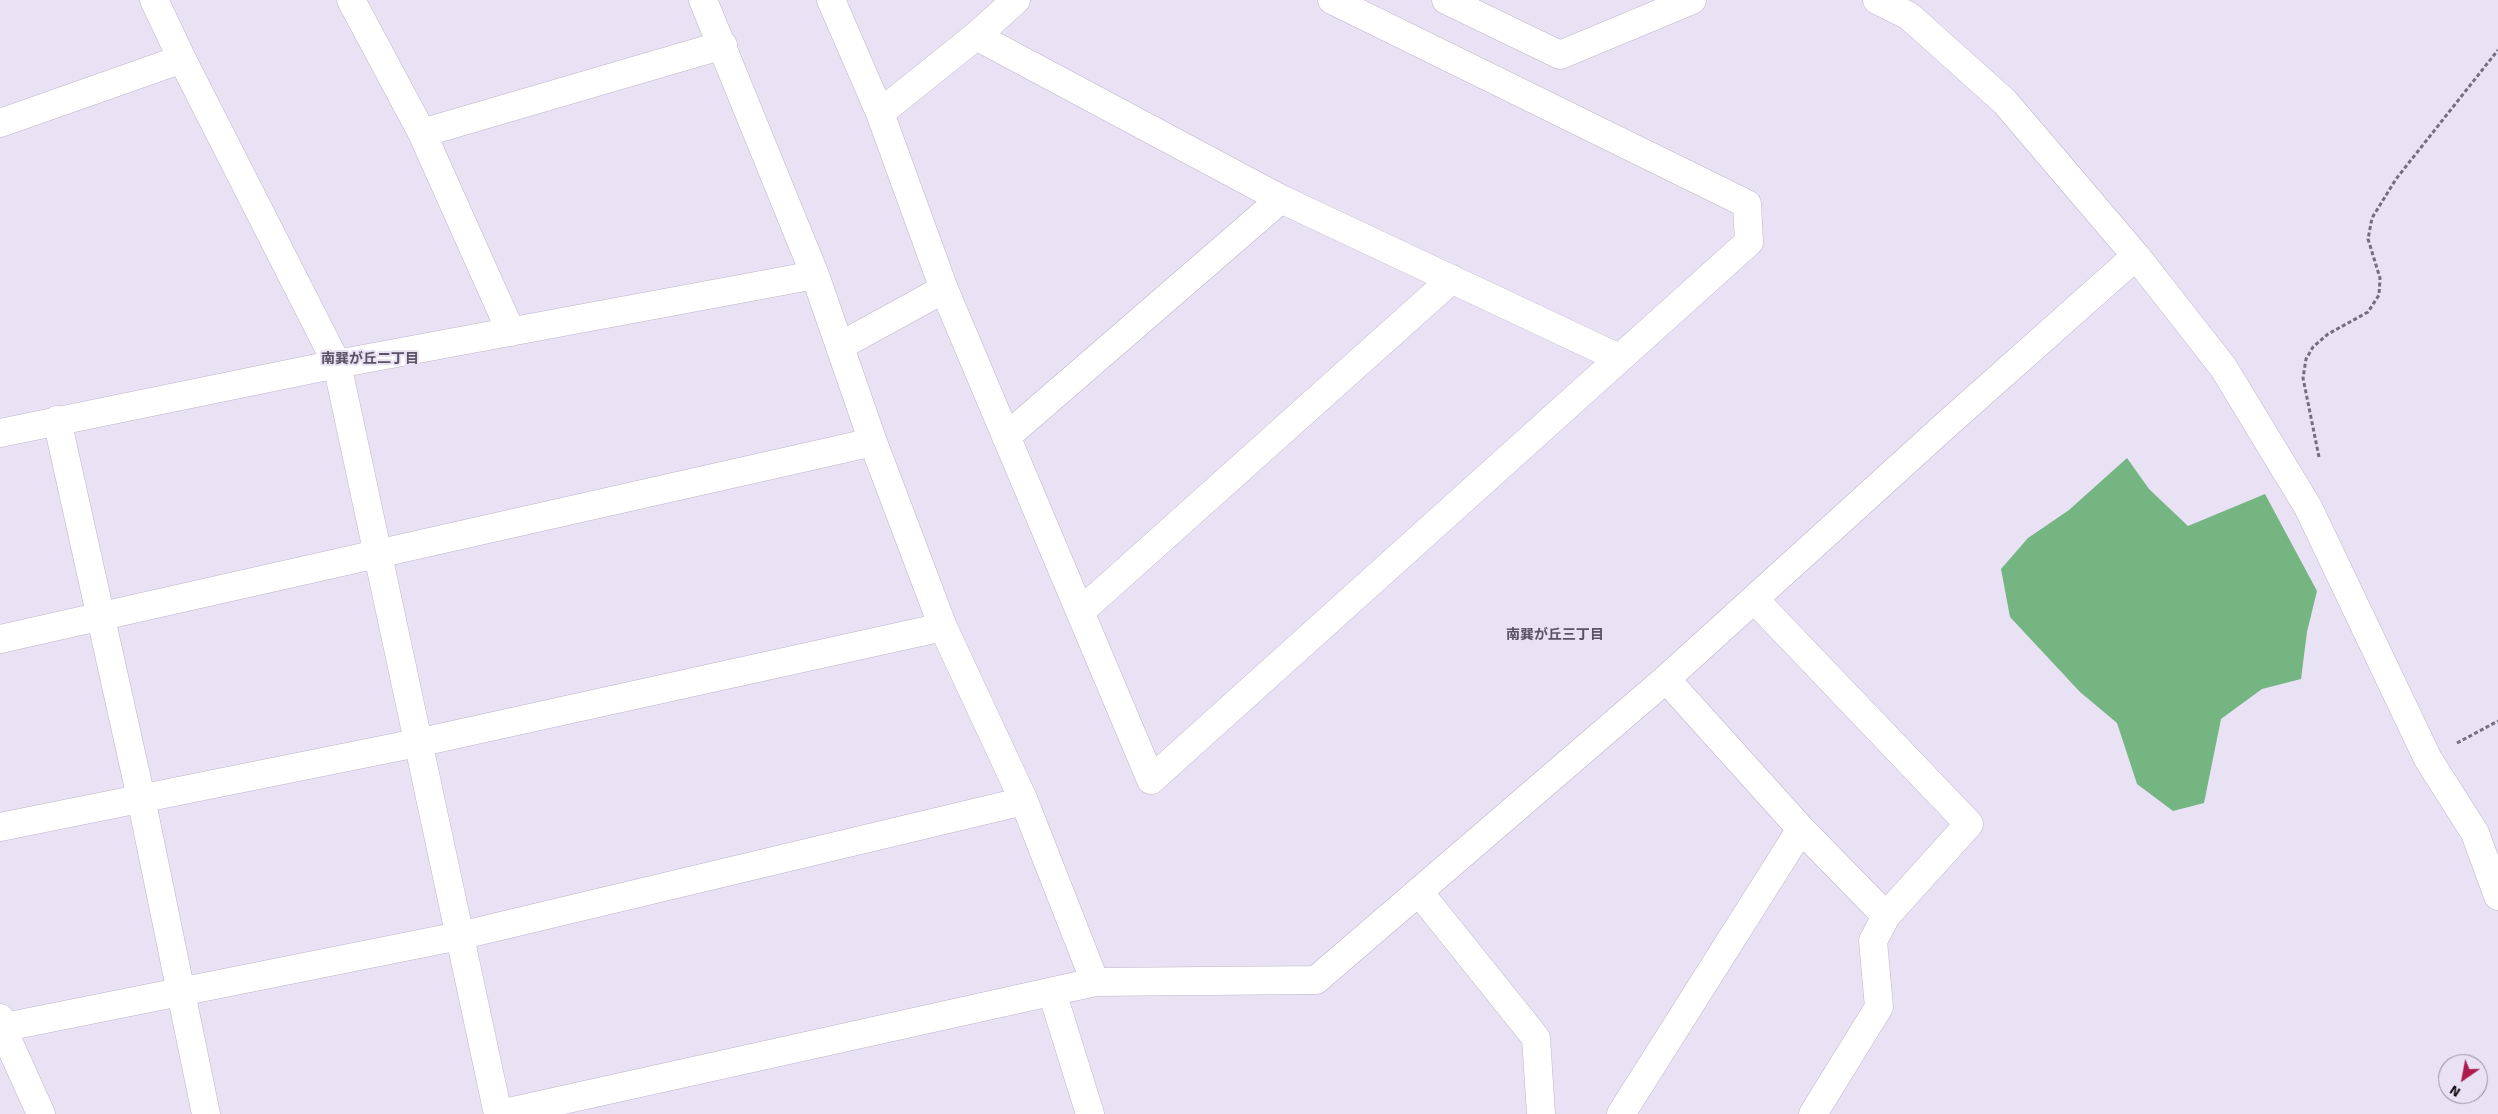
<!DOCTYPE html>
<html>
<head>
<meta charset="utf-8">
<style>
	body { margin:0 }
	#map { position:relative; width:2498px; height:1114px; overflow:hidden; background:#e9e2f5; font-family:Signika,sans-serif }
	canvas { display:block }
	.north { position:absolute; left:2438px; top:1054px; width:50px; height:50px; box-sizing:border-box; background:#e9e2f5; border:1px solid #918c9a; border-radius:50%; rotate:213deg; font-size:14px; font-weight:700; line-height:20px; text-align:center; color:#0e0c12 }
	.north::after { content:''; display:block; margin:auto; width:18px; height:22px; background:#ac1a4c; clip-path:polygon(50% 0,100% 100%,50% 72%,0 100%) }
</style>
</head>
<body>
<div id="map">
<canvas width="2498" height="1114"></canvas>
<div class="north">N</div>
</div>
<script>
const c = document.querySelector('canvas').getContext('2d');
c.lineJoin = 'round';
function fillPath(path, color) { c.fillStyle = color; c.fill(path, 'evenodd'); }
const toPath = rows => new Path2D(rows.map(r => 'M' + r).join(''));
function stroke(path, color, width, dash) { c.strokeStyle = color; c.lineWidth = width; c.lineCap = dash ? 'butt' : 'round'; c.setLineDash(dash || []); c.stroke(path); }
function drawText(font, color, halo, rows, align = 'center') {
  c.font = font + ' Signika,"Noto Sans JP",sans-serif'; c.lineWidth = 4; c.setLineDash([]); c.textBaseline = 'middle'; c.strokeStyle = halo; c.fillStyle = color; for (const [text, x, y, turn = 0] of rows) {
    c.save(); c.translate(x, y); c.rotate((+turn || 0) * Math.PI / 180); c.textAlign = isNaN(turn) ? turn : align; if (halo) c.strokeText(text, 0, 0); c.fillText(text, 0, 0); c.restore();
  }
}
const forest = toPath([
	[2127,458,2149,489,2188,526,2265,494,2317,591,2307,632,2301,679,2262,689,2221,719,2204,803,2173,811,2137,784,2117,723,2080,692,2010,617,2001,569,2028,538,2069,510]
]);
const path = toPath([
	[2319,457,2303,378,2306,359,2313,347,2328,334,2368,312,2379,295,2380,278,2368,239,2372,218,2396,179,2498,50],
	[2457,743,2498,721]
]);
const street = toPath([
	[154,0,182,59,337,364,498,1114],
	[351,0,422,133,723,45],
	[703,0,815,275,873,442,943,627,1024,801,1095,982],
	[831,0,880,113],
	[1016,0,976,36,880,113,944,289,1151,780,1749,242,1747,204,1332,0],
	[1446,0,1560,55,1692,0],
	[1877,0,1909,16,2005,102,2136,256,2223,367,2308,507,2428,759,2475,833,2498,896],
	[976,36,1281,199,1619,358],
	[0,123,182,59],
	[422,133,511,332],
	[840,346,944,289],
	[57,420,141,798,206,1114],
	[0,433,337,364,815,275],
	[1006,437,1281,199],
	[1754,599,1969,824,1886,916],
	[1080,612,1452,279],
	[0,639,873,442],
	[0,827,417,743,943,627],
	[1801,829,1886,916,1873,941,1879,1007,1813,1114],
	[1419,892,1536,1038,1541,1114],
	[1052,992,1090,1114],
	[0,1018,9,1043,41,1114],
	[5,1027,459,936,1024,801],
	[500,1114,1095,982,1316,980,1666,679,1947,424,2136,256],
	[1621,1114,1801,829,1666,679]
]);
const neighbourhoodNames = [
	["南巽が丘二丁目",370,359],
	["南巽が丘三丁目",1555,635]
];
fillPath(forest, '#75b581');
stroke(street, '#bcb5c7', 29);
stroke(path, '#736f7b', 3, [4, 2.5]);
stroke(street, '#fff', 28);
drawText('bold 14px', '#595363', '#e9e2f5', neighbourhoodNames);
</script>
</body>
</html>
